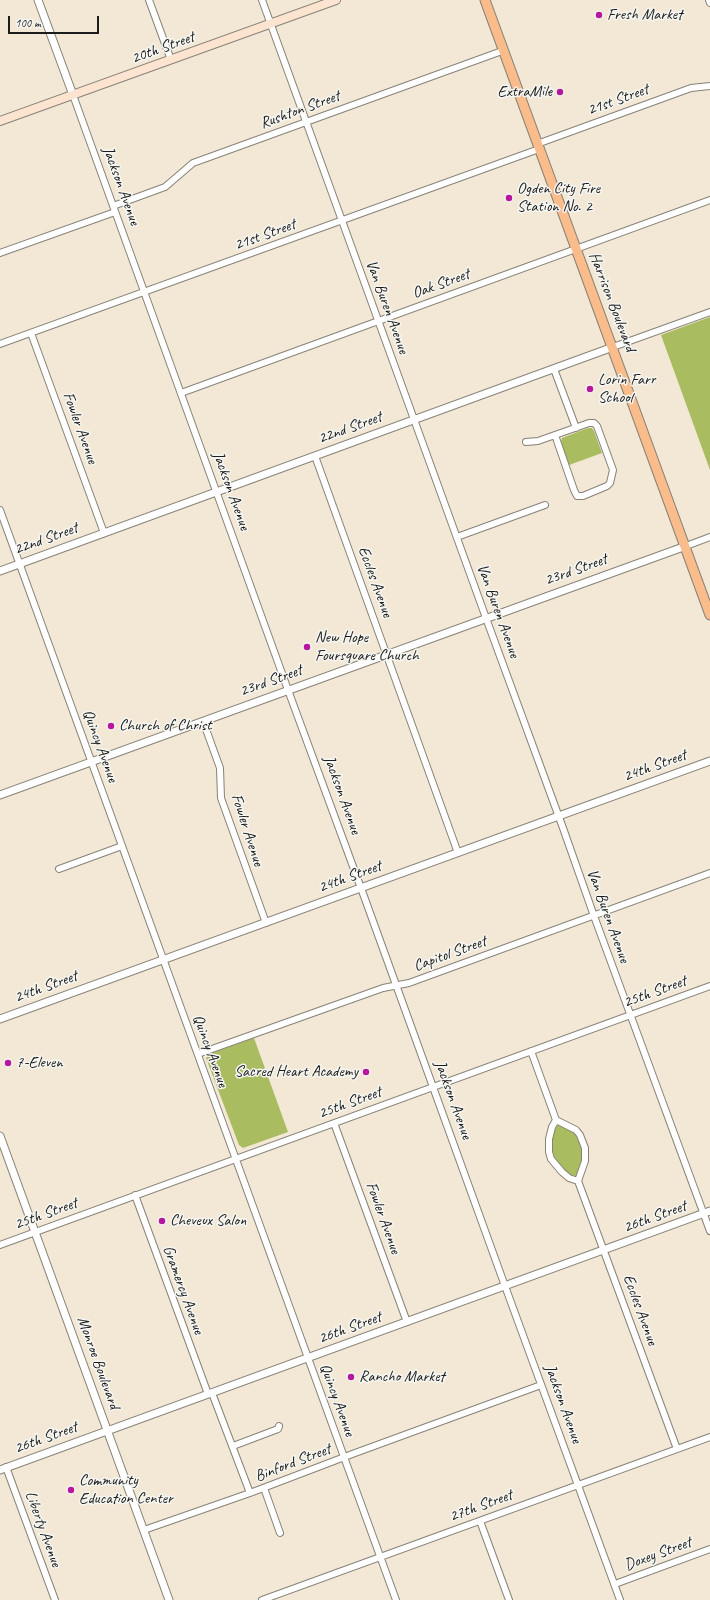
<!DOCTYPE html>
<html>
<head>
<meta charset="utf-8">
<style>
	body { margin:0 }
	#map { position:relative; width:710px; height:1600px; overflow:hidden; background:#f2e8d5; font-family:Caveat,sans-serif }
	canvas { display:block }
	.scale { position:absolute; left:8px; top:16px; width:91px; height:18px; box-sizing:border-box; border:2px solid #1c1c1c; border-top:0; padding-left:5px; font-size:12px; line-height:14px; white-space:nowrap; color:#1c1c1c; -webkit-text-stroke:3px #f6f6f2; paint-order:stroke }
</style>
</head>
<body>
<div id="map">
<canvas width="710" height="1600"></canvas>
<div class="scale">100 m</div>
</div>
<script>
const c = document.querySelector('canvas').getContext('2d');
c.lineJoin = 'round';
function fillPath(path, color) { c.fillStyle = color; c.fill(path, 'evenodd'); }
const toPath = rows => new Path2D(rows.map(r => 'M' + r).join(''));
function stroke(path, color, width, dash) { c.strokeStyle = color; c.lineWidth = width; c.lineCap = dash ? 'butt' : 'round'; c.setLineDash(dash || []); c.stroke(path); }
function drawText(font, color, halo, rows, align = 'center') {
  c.font = font + ' Caveat,sans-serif'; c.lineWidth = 3; c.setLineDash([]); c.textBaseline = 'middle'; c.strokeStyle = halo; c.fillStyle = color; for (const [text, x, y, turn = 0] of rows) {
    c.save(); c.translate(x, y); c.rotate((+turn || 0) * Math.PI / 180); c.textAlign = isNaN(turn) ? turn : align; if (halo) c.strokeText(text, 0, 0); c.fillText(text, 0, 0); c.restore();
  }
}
const green = toPath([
	[710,317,710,470,661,335],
	[588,428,592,428,594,431,602,453,569,465,561,442,562,438],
	[254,1038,288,1132,243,1148,239,1145,206,1058,209,1054],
	[558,1124,574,1132,582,1148,583,1161,578,1174,576,1176,567,1174,558,1164,553,1154,552,1135]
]);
const minor = toPath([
	[149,0,171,60],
	[262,0,486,618,563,828,594,916,710,1231],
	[709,0,710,3],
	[73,95,288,690,365,899,505,1286,620,1600],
	[537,144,691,88,710,86],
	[113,206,165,187,193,163,502,51],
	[0,253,115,212],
	[31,333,104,533],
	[0,344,539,149],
	[613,347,710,312],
	[554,369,576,428],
	[181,393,710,200],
	[526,442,538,441,589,423,594,423,597,426,613,470,610,483,607,486,583,496,577,496,574,490,555,435],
	[315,456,458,853],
	[0,510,396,1600],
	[457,537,545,505],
	[686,546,710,537],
	[203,721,220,768,221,798,266,923],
	[59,869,122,846],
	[531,1051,556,1120],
	[198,1054,383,988,409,983,710,873],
	[556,1120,576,1130,580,1135,585,1148,585,1161,578,1181,569,1178,562,1172,551,1159,549,1152,549,1139,552,1127,556,1120],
	[334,1123,407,1322],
	[578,1181,677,1449],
	[135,1195,208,1394],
	[0,1245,710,986],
	[212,1393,250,1493],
	[233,1446,278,1429,279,1426],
	[6,1467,55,1600],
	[264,1488,280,1533],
	[480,1521,509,1600],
	[144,1530,250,1493,355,1453,541,1385],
	[615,1584,710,1549],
	[262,1600,710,1437]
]);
const tertiary = toPath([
	[38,0,73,95],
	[0,571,613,347],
	[0,795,686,546],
	[0,1019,710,761],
	[0,1136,169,1600],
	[0,1470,710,1211]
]);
const secondary = toPath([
	[0,121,336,0]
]);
const primary = toPath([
	[485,0,710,615]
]);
const markers = [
	[599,15,4,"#b5179e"],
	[560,92,4,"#b5179e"],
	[509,198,4,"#b5179e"],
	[590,389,4,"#b5179e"],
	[307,647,4,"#b5179e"],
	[111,726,4,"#b5179e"],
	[8,1063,4,"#b5179e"],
	[366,1072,4,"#b5179e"],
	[162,1221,4,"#b5179e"],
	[351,1377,4,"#b5179e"],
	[71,1490,4,"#b5179e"]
];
const poiNames = [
	["Fresh Market",607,15],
	["ExtraMile",552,92,"right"],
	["Ogden City Fire",517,189],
	["Station No. 2",517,207],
	["Lorin Farr",598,380],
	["School",598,398],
	["New Hope",315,638],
	["Foursquare Church",315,656],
	["Church of Christ",119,726],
	["7-Eleven",16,1063],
	["Sacred Heart Academy",358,1072,"right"],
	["Cheveux Salon",170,1221],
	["Rancho Market",359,1377],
	["Community",79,1481],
	["Education Center",79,1499]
];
const streetNames = [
	["20th Street",163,48,-20],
	["21st Street",618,100,-20],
	["Rushton Street",300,110,-20],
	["Jackson Avenue",121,186,70],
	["21st Street",265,235,-20],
	["Oak Street",441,284,-20],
	["Harrison Boulevard",612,302,69],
	["Van Buren Avenue",387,307,70],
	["Fowler Avenue",80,428,70],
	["22nd Street",350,428,-20],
	["Jackson Avenue",231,491,70],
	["22nd Street",46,539,-20],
	["23rd Street",576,570,-20],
	["Eccles Avenue",375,582,70],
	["Van Buren Avenue",498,611,70],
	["23rd Street",271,681,-20],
	["Quincy Avenue",100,746,70],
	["24th Street",655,766,-20],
	["Jackson Avenue",342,795,70],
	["Fowler Avenue",247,830,72],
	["24th Street",350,877,-20],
	["Van Buren Avenue",608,916,70],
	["Capitol Street",450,954,-20],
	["24th Street",46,987,-20],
	["25th Street",655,992,-20],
	["Quincy Avenue",210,1051,70],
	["Jackson Avenue",453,1100,70],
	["25th Street",350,1103,-20],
	["25th Street",46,1214,-20],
	["26th Street",655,1217,-20],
	["Fowler Avenue",383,1218,70],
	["Gramercy Avenue",183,1290,70],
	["Eccles Avenue",640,1310,70],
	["26th Street",350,1328,-20],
	["Monroe Boulevard",98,1363,70],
	["Quincy Avenue",337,1400,70],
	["Jackson Avenue",563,1404,70],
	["26th Street",46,1438,-20],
	["Binford Street",293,1463,-21],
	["27th Street",481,1506,-20],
	["Liberty Avenue",43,1529,70],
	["Doxey Street",658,1554,-20]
];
fillPath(green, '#a9bc60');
stroke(minor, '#878278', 8);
stroke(tertiary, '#878278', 9);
stroke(secondary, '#878278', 10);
stroke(primary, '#878278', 11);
stroke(minor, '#fff', 6);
stroke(tertiary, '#fff', 7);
stroke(secondary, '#fde4d0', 8);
stroke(primary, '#f9bc8a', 9);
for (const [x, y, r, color] of markers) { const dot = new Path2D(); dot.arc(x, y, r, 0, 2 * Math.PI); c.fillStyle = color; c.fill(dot); stroke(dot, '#f6f6f2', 1.5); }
drawText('16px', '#1c1c1c', '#f6f6f2', poiNames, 'left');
drawText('16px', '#1c1c1c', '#f6f6f2', streetNames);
</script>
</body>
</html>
